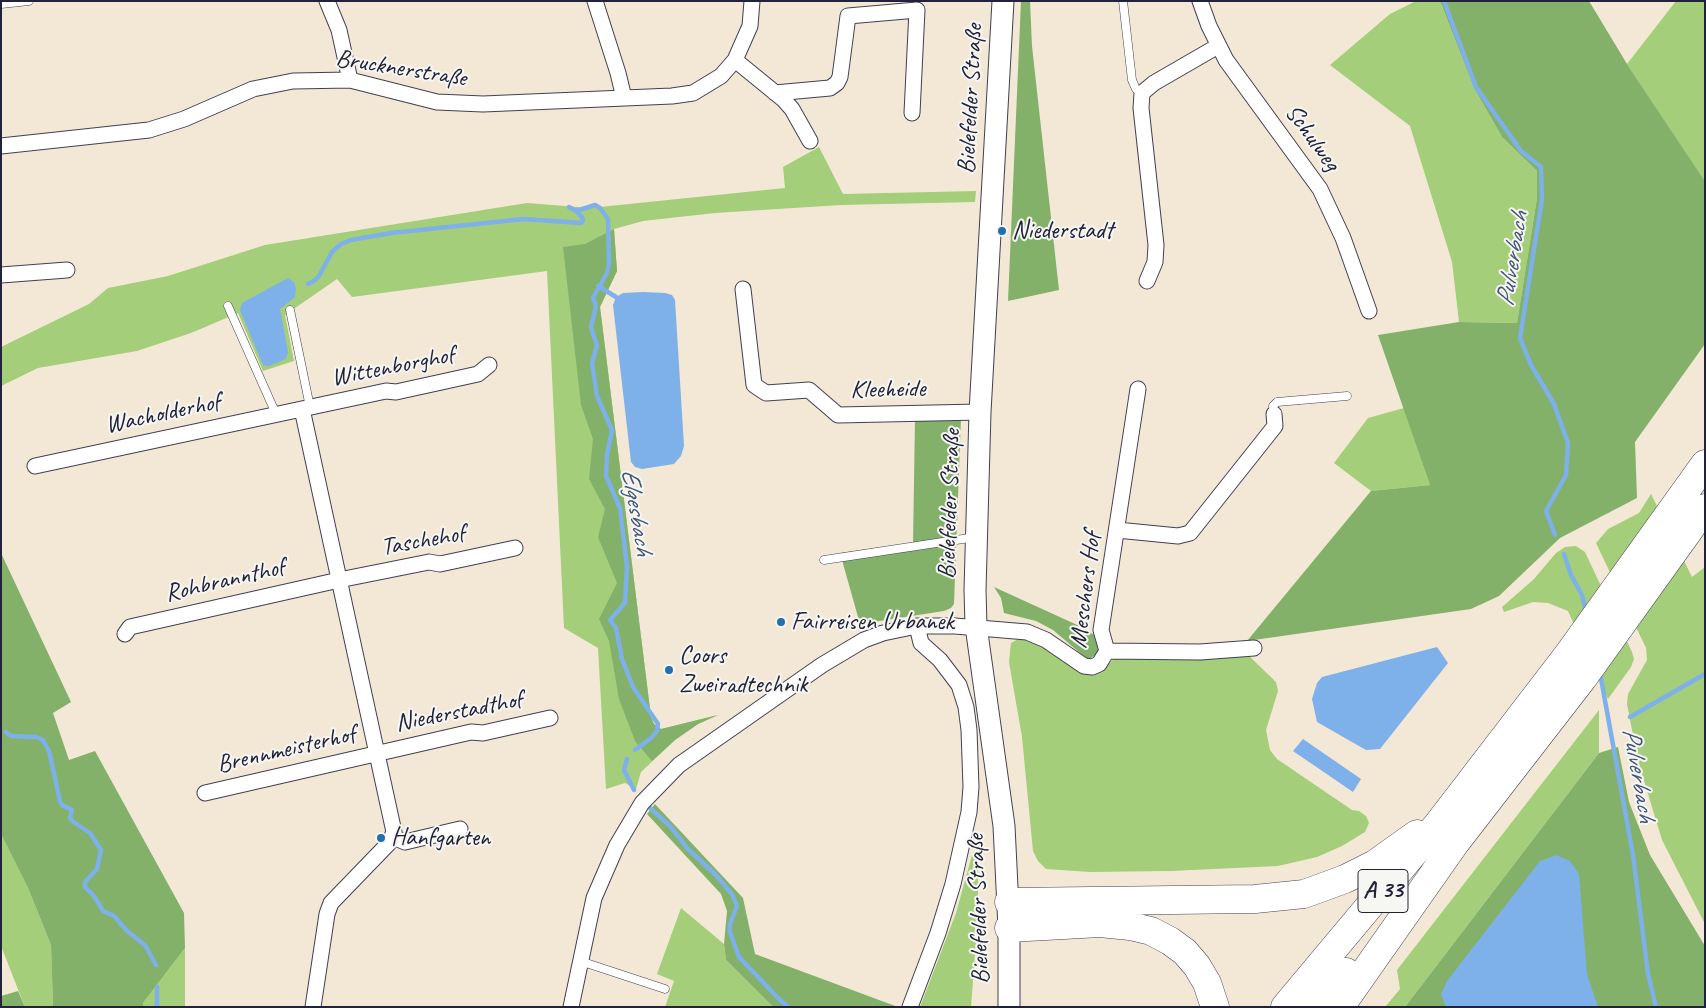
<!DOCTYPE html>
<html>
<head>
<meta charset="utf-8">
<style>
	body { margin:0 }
	#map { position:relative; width:1706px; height:1008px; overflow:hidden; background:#f3e8d5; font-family:Caveat,sans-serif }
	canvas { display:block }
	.frame { position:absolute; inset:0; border:2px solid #22223b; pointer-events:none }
</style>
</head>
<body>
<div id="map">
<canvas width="1706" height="1008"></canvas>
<div class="frame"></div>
</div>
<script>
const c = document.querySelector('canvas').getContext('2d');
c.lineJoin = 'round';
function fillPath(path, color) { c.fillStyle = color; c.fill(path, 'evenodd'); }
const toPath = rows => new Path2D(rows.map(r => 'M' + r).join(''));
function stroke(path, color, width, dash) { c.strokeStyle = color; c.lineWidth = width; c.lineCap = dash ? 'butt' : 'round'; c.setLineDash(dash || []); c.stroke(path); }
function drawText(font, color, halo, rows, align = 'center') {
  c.font = font + ' Caveat,sans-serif'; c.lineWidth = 4; c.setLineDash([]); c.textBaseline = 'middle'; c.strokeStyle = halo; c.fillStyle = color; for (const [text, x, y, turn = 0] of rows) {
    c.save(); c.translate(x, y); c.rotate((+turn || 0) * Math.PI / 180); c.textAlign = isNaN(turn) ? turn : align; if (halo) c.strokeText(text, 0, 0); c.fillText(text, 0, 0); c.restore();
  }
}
const green = toPath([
	[1416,1,1440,1,1474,88,1502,137,1537,171,1537,198,1517,323,1459,322,1452,262,1410,126,1330,65,1390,14],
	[1676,1,1705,1,1705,181,1627,64],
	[819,147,843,194,976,191,975,202,841,205,715,213,643,221,614,229,617,271,600,307,651,717,654,724,661,729,718,715,698,724,675,740,641,772,636,789,625,783,606,789,598,648,564,628,547,271,352,297,337,279,285,315,294,361,263,371,238,313,191,333,137,351,38,368,1,386,1,347,89,304,108,288,168,276,265,245,527,203,590,208,785,188,783,167],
	[1404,408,1430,485,1371,491,1334,463,1368,418],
	[1651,494,1692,577,1705,567,1705,924,1662,840,1638,761,1627,704,1628,694,1647,660,1646,648,1596,543,1608,529,1639,513],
	[1576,546,1585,552,1632,652,1634,659,1631,667,1608,699,1568,611,1548,603,1533,602,1504,612,1502,607,1534,579,1556,553,1565,547],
	[1020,638,1045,647,1080,673,1088,675,1102,670,1117,656,1247,654,1276,682,1278,691,1266,730,1270,750,1277,759,1352,810,1359,811,1366,816,1369,823,1365,832,1342,846,1317,857,1278,866,1171,871,1090,872,1046,869,1038,861,1033,851,1022,737,1009,662,1011,643],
	[1599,710,1599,753,1405,1007,1385,1007,1400,989,1397,970],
	[1,834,28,888,51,945,53,1007,25,1007,1,946],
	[972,855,978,856,978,915,971,1007,920,1007,956,913],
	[681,908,724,944,726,960,773,1007,665,1007,674,981,657,974],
	[185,948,185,1007,143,1007,143,1003]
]);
const forest = toPath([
	[1021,1,1030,1,1032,46,1059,290,1008,301],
	[1440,1,1589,1,1627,64,1705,181,1705,344,1635,442,1637,498,1560,538,1499,596,1471,609,1247,641,1371,491,1430,485,1378,335,1459,322,1517,323,1537,198,1537,171,1502,137,1474,88],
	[614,229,617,271,600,307,651,717,654,724,661,729,718,715,698,724,675,740,652,761,635,741,619,699,609,641,599,619,617,583,598,537,605,509,589,479,593,439,581,405,563,247,585,244],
	[961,418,954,604,951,608,944,611,860,624,840,553,913,543,915,419],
	[1,553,71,702,53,713,69,760,95,751,184,913,185,948,143,1003,143,1007,53,1007,51,945,28,888,1,834],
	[994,587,1086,629,1094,635,1099,652,1091,658,1086,658,1053,630,1036,621,1004,613,1001,598],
	[1618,747,1629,802,1650,855,1705,946,1705,1007,1405,1007,1599,753],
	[655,804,743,898,755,954,898,1007,773,1007,726,960,724,944,727,911,721,894,647,814],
	[18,991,25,1007,1,1007,1,996]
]);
const water = toPath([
	[288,278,294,282,296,289,295,297,280,309,288,352,286,359,269,366,263,365,240,310,242,303],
	[643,292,665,293,672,295,675,300,684,446,681,456,674,464,642,469,635,467,631,462,613,305,616,297,623,293],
	[1437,647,1448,663,1380,749,1366,750,1317,722,1312,699,1317,683,1322,677],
	[1303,739,1361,779,1353,792,1293,751],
	[1557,855,1570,861,1579,874,1587,974,1598,1007,1446,1007,1441,994,1447,981,1540,861]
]);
const stream = toPath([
	[1444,1,1476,87,1521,151,1541,167,1542,199,1520,338,1531,365,1554,404,1568,443,1566,475,1546,511,1555,535],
	[569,207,576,211,595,205,600,208,608,219,609,264,607,273,593,298,596,306,591,327,597,346,592,363,597,396,612,430,607,455,606,476,620,508,627,567,625,603,610,620,616,628,622,659,633,687,658,724,657,731,651,738,635,750],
	[308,284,314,281,319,276,332,252,341,244,351,240,391,233,524,219,581,223,583,220,582,217,576,211],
	[598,286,616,297],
	[1564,554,1571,575,1582,595,1586,612],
	[1600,673,1633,855,1648,974,1656,1007],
	[1630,717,1705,674],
	[6,732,11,736,36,737,43,740,49,751,60,801,62,805,72,810,70,817,72,821,90,833,101,850,97,869,85,882,85,887,94,896,103,911,114,916,127,931,145,945,156,965],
	[627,759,624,770,634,790],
	[650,808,670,826,688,849,715,874,732,894,737,906,730,924,730,932,739,957,779,999,788,1007],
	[157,987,157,1007]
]);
const service = toPath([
	[1123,1,1132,80,1136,89,1142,93],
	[1,4,29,1],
	[228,306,276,414],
	[290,310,310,407],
	[1274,414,1273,406,1277,402,1347,396],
	[824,560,976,537],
	[580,961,665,989]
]);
const minor = toPath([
	[327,1,339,30,350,80],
	[595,1,618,73,624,98],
	[1200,1,1209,26,1226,60,1320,189,1343,238,1369,311],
	[735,60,784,100,792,109,810,141],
	[775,93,830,88,837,83,840,77,848,16,917,10,912,113],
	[1,146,149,130,184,119,253,89,293,81,350,80,437,102,483,104,672,96,693,93,721,76,735,60,750,26,752,1],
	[1,275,67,270],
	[1147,281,1155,262,1156,245,1141,108,1142,93,1154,83,1218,46],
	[743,289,754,385,766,393,809,390,838,415,980,412],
	[302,409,394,832,389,843,331,903,327,914,313,1007],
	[35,466,386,391,396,392,478,374,489,365],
	[1117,530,1178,536,1190,533,1275,426,1274,414],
	[125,634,130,627,339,580,429,562,440,564,515,548],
	[1107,651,1200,652,1254,648],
	[205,793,471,732,483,733,550,718],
	[393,837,405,842,460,829],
	[571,1007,594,898,617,845,642,803,679,765,822,665,864,640,883,633,917,626,955,626,1027,632,1046,640,1084,666,1092,667,1099,664,1107,651,1101,630,1138,389],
	[910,1007,938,933,953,884,969,812,971,787,969,730,966,707,959,685,940,660,921,643,917,626]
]);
const secondary = toPath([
	[1003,1,980,412,975,590,976,626,1004,826,1009,928,1009,1007]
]);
const motorway = toPath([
	[1009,902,1255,899,1304,894,1345,879,1375,864,1417,834],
	[1009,928,1100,923,1130,926,1151,931,1170,941,1185,952,1197,966,1207,983,1215,1007],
	[1285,1007,1438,824,1570,652,1705,464],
	[1316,1007,1346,972],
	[1340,1007,1456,842,1583,678,1705,508]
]);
const markers = [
	[1002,231,5,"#1f6fb2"],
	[781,622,5,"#1f6fb2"],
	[669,670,5,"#1f6fb2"],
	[381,838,5,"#1f6fb2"]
];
const shields = [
	[1383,891,50]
];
const shieldNames = [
	["A 33",1383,891]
];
const streetNames = [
	["Brucknerstraße",401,69,9],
	["Bielefelder Straße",971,99,-87],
	["Schulweg",1312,138,54],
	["Wittenborghof",393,367,-11],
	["Kleeheide",888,390,-1],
	["Wacholderhof",163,414,-12],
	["Bielefelder Straße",950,504,-88],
	["Taschehof",423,541,-10],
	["Rohbrannthof",225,581,-13],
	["Meschers Hof",1086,590,-83],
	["Niederstadthof",459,712,-11],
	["Brennmeisterhof",286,750,-13],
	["Bielefelder Straße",979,909,-92]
];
const poiNames = [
	["Niederstadt",1012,231],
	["Fairreisen Urbanek",791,622],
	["Coors",679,656],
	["Zweiradtechnik",679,685],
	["Hanfgarten",391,838]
];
const waterNames = [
	["Pulverbach",1513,259,-81],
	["Elgesbach",636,512,80],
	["Pulverbach",1638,775,80]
];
fillPath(green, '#a4ce7a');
fillPath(forest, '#83b16a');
fillPath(water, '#7eb0ea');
stroke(stream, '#7eb0ea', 4.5);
stroke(service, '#414052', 9);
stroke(minor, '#414052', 17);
stroke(secondary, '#414052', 23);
stroke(motorway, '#414052', 29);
stroke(service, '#fff', 8);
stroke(minor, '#fff', 15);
stroke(secondary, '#fff', 21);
stroke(motorway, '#fff', 28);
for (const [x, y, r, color] of markers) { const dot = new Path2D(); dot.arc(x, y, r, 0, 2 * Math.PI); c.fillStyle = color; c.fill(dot); stroke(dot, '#f6f6f2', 2); }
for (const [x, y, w] of shields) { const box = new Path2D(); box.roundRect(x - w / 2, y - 21.5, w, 43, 4); c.fillStyle = '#f6f6f2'; c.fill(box); stroke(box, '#22223b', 1); }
drawText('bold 24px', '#22223b', null, shieldNames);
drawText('25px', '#22223b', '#f6f6f2', streetNames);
drawText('25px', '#22223b', '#f6f6f2', poiNames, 'left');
drawText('italic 26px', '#425478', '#f6f6f2', waterNames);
</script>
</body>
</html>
